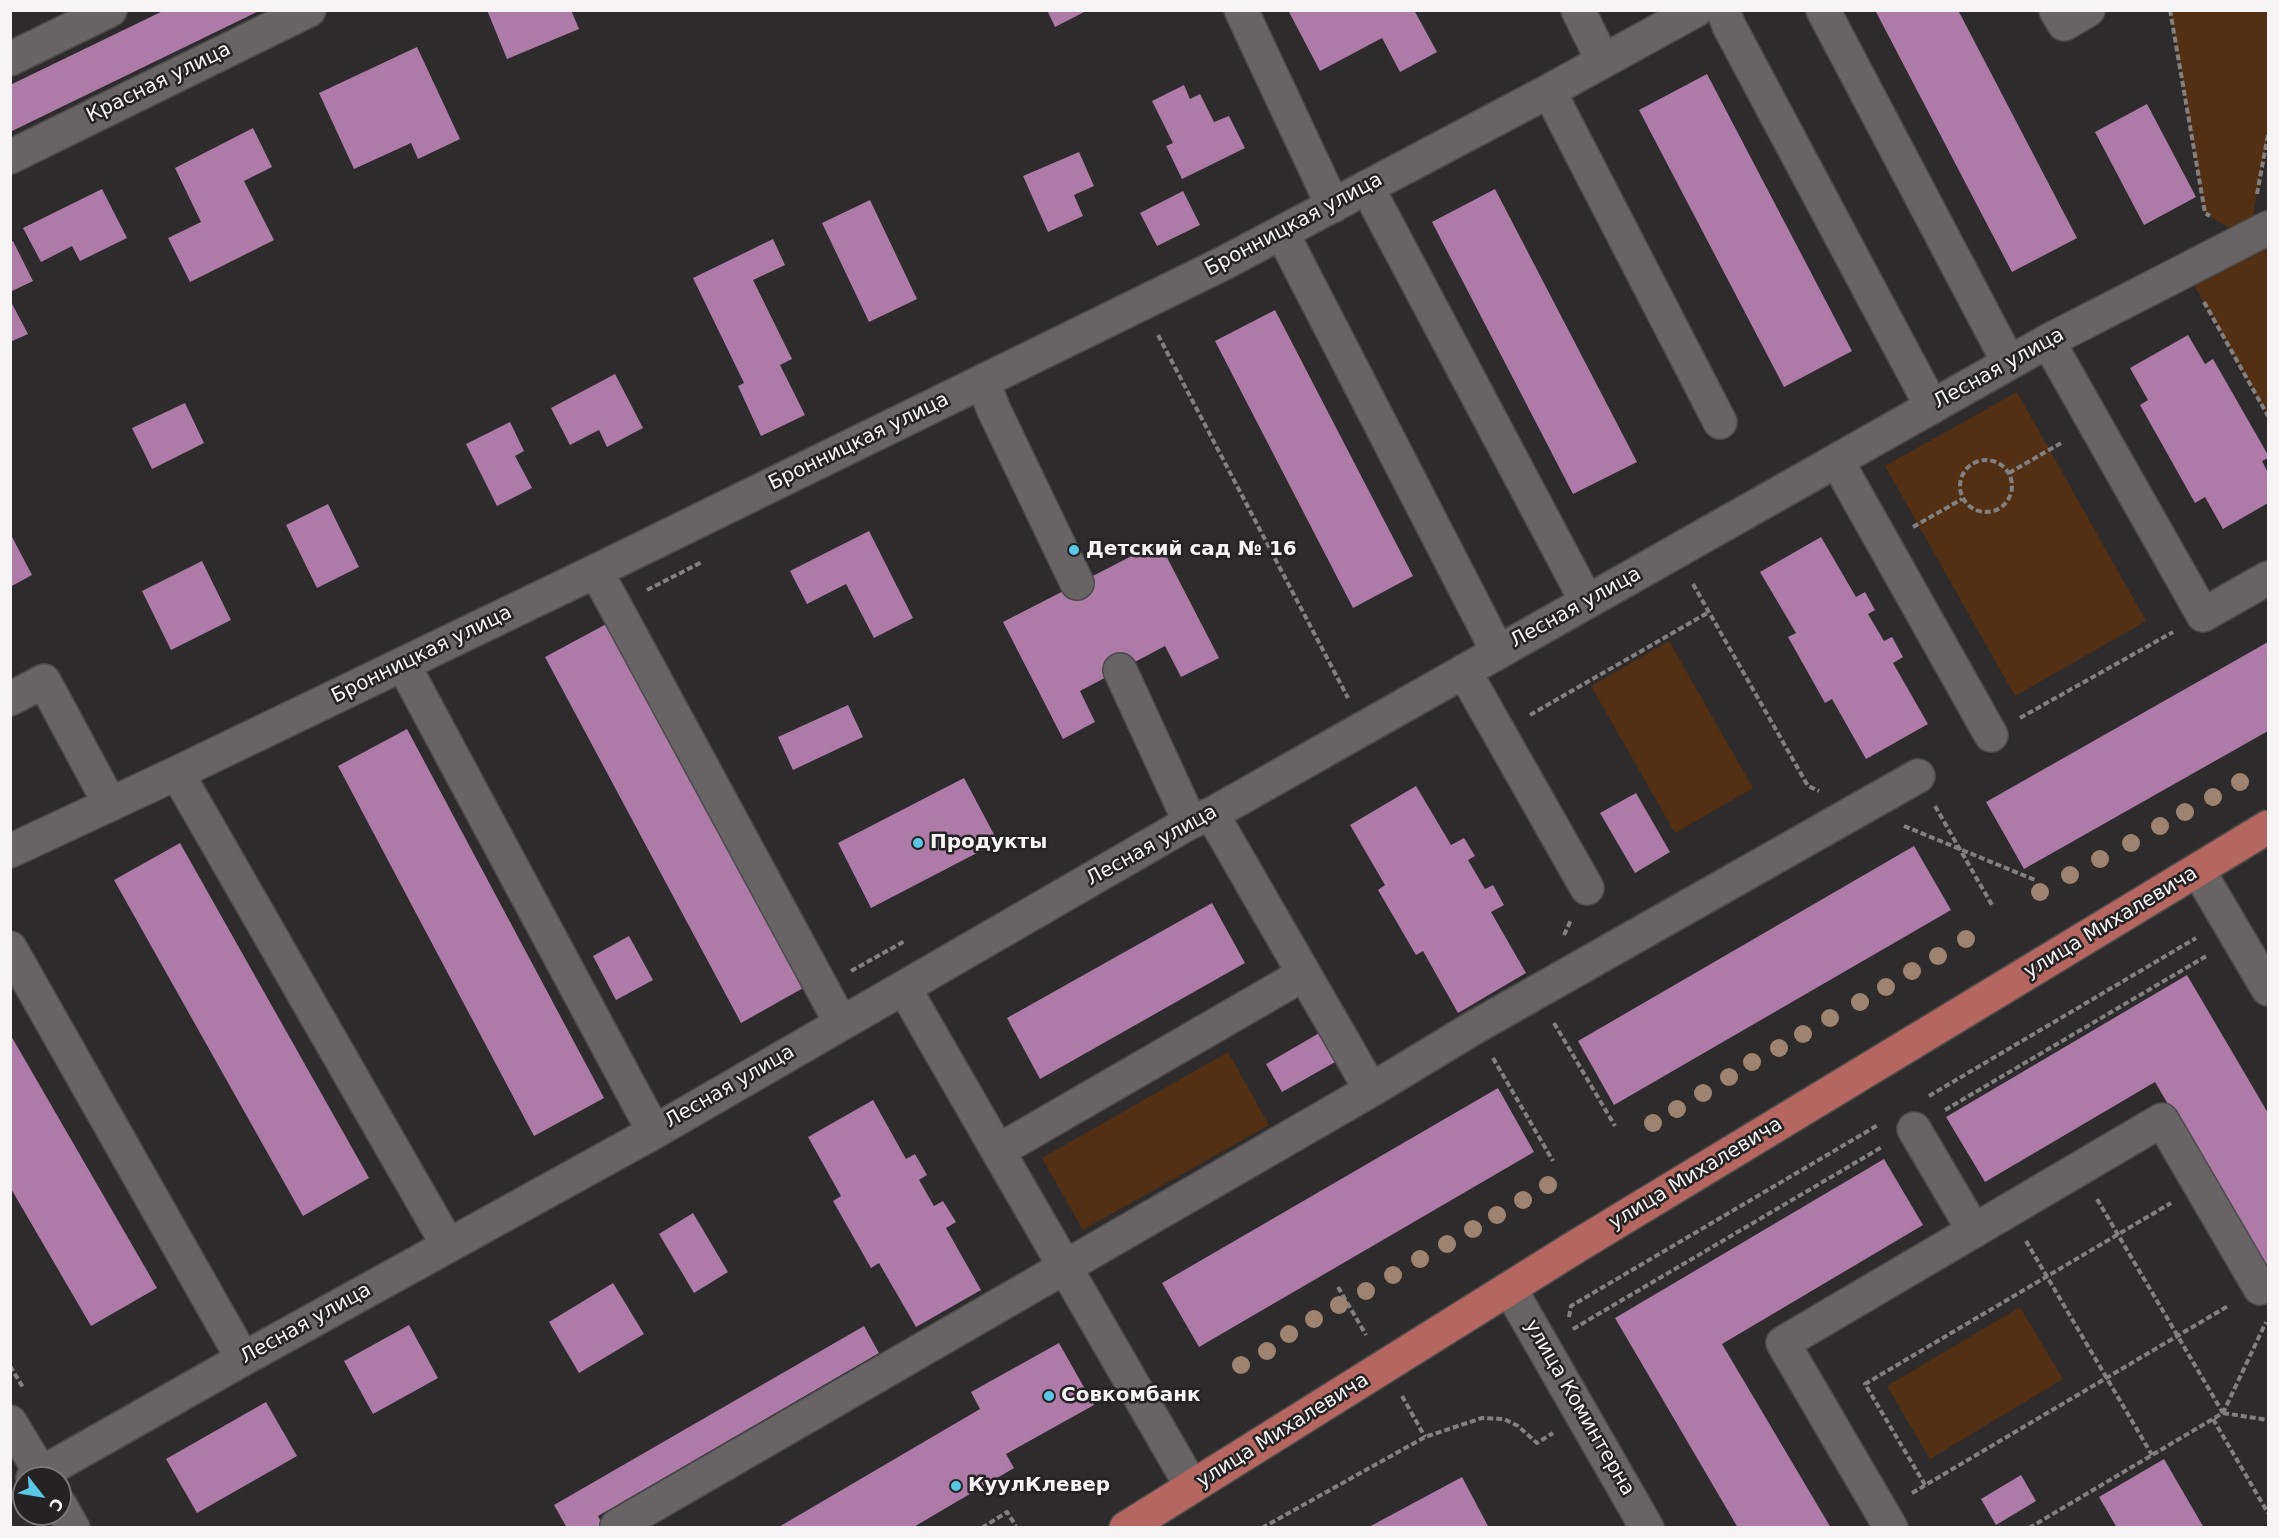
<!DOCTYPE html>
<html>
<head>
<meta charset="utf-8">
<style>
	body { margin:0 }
	#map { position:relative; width:2279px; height:1538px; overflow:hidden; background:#2e2b2c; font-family:"DejaVu Sans",sans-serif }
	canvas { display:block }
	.frame { position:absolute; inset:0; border:12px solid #f6f4f4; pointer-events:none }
	.north { position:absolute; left:12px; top:1466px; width:60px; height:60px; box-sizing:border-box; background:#242222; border:2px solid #787676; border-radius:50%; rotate:121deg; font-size:16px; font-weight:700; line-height:24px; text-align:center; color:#f6f4f4 }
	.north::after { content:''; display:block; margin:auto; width:21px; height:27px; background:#5ac8e5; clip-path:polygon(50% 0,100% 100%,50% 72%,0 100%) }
</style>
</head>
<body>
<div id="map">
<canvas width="2279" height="1538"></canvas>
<div class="frame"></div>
<div class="north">С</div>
</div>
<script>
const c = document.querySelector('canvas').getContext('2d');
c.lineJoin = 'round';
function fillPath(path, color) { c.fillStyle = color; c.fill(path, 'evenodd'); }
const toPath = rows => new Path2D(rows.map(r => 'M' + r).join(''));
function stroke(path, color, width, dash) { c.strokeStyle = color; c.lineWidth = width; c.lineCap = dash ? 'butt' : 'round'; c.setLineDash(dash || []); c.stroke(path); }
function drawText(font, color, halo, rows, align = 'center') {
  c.font = font + ' "DejaVu Sans",sans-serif'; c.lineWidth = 5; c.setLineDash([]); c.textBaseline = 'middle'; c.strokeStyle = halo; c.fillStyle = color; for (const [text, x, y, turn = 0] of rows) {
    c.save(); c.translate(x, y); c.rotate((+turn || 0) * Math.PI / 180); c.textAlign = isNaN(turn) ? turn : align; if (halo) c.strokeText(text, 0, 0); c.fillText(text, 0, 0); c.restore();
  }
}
const green = toPath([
	[2170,11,2268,11,2268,135,2249,238,2268,228,2268,416,2185,269,2248,239,2205,213],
	[2017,392,2146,621,2015,696,1885,466],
	[1669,641,1753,788,1675,833,1591,686],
	[1228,1052,1269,1125,1083,1230,1042,1158],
	[2020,1307,2063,1379,1930,1459,1887,1386]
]);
const building = toPath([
	[165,10,261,10,10,132,10,85],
	[487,10,571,10,579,29,507,59],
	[1047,10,1088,10,1055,27],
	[1288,10,1414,10,1437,52,1400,72,1382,38,1320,71],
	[1875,10,1958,10,2077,238,2012,272],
	[417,47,460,139,418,159,411,143,354,169,319,93],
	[1707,74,1852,351,1784,387,1639,110],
	[1184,85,1190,99,1200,94,1214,122,1229,116,1245,148,1182,179,1166,146,1173,143,1152,101],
	[2147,104,2196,197,2144,225,2095,132],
	[253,128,272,167,244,181,274,240,190,282,168,238,201,222,175,168],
	[1079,152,1094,186,1074,195,1083,216,1048,232,1023,176],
	[102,189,127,238,80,261,72,246,41,262,23,228],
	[1495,189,1637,462,1573,494,1432,222],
	[1183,191,1200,225,1157,246,1140,213],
	[870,200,917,299,869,322,822,223],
	[773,239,785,265,753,280,792,359,780,365,805,415,761,436,738,386,744,383,693,278],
	[13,241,33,281,10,292,10,242],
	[10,300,28,334,10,342],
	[1275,310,1413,576,1353,608,1215,341],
	[2188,335,2205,364,2213,359,2268,455,2268,458,2262,461,2268,473,2268,503,2223,529,2205,497,2195,503,2140,405,2148,400,2130,368],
	[615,374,643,428,607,447,599,430,570,445,551,408],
	[185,403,204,443,152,469,132,428],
	[510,422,524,451,515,456,532,488,497,506,466,444],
	[328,504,359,567,317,588,286,525],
	[869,531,913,618,874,638,846,584,807,604,790,571],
	[10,533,32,575,10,587],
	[1821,537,1856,597,1865,592,1875,610,1868,614,1884,641,1892,637,1903,657,1893,663,1928,724,1866,759,1832,699,1825,703,1788,637,1796,633,1760,572],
	[1159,542,1219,658,1181,677,1165,646,1080,691,1095,722,1063,739,1003,622],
	[202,561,231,620,171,650,142,591],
	[610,622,805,987,741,1023,545,657],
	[2268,642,2268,731,2024,869,1986,802],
	[848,705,863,737,793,770,778,737],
	[407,729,604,1098,534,1136,338,766],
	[964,778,998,842,871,908,838,843],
	[1416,786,1451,845,1464,838,1475,856,1468,860,1485,889,1493,885,1504,905,1491,912,1526,973,1458,1013,1423,951,1416,955,1378,890,1385,885,1350,825],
	[1636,793,1670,852,1635,873,1600,813],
	[180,843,369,1178,303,1216,114,880],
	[1914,846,1951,910,1614,1105,1578,1041],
	[1212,903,1245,963,1040,1079,1007,1018],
	[629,936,653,980,616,1000,593,956],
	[2187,975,2268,1113,2268,1270,2266,1271,2155,1082,1985,1182,1946,1117],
	[1321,1032,1337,1061,1282,1092,1266,1064],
	[10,1034,157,1288,91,1326,10,1187],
	[1498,1088,1534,1152,1199,1347,1162,1283],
	[873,1100,906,1159,915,1154,927,1175,919,1180,934,1206,943,1201,956,1222,946,1228,981,1290,916,1327,879,1263,871,1268,833,1201,841,1196,808,1137],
	[1884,1159,1923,1225,1722,1344,1831,1528,1738,1528,1615,1318],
	[693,1213,728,1272,694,1293,659,1234],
	[613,1283,644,1334,579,1373,549,1322],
	[409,1325,438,1378,373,1414,344,1361],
	[864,1326,879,1353,598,1516,604,1528,567,1528,554,1505],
	[1059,1343,1094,1405,1006,1454,1014,1468,912,1528,777,1528,980,1409,971,1392],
	[266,1402,297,1456,197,1513,166,1459],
	[2164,1459,2204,1528,2117,1528,2099,1497],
	[2021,1475,2036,1501,1996,1525,1981,1499],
	[1462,1477,1489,1528,1367,1528]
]);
const path = toPath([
	[2170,10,2205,213,2210,216],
	[2257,194,2268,135],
	[2204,302,2268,416],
	[1158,335,1348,698],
	'1960 486a26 26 0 1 1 52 0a26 26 0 1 1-52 0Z',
	[2009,473,2063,442],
	[1913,527,1962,499],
	[1693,584,1808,786,1819,791],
	[647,590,702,562],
	[1530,715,1709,612],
	[2020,718,2173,632],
	[1935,806,1992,905],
	[1904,826,2035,880],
	[1564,935,1571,920],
	[851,971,905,941],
	[1554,1023,1615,1126],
	[1493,1058,1553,1161],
	[1929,1096,2196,938],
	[1945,1110,2208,955],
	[2097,1199,2223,1413],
	[2026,1241,2152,1455],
	[1338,1287,1366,1335],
	[1569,1317,1571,1306,1878,1125],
	[1573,1329,1882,1147],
	[10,1366,24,1389],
	[1402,1396,1425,1437],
	[2223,1413,2268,1420],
	[2213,1419,2268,1513],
	[1925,1485,1865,1384,2171,1203],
	[1912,1493,2228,1306],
	[982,1528,1007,1512,1016,1526],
	[1262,1528,1425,1437,1482,1418,1504,1419,1518,1426,1537,1443,1553,1433],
	[2029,1528,2223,1413,2266,1322]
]);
const minor = toPath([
	[1241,10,1333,206],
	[1578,10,1603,61],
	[1723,10,1729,26,1932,407],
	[1823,10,2009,363],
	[2056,10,2064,24,2088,10],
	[10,59,110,10],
	[1549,91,1720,422],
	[10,157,309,10],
	[1367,187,1587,602],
	[1282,233,1498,652],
	[2048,341,2203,615,2268,578],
	[983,381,993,408,1077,583],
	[1837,461,1991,735],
	[596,571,841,1023],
	[403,664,654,1132],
	[1120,670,1190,822],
	[1464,671,1587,888],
	[10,699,44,681,110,804],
	[177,773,448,1245],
	[10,851,177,773,596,571,1222,264,1549,91,1696,10],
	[2198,870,2268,989],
	[10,948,243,1359],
	[904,988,998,1151,1304,974],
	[1371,1090,1475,1027,1918,776],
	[1914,1129,1974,1231],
	[998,1151,1192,1487],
	[1510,1289,1647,1528],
	[10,1422,44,1478],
	[33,1478,243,1359,654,1132,1190,822,1212,814,2048,341,2268,228],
	[60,1505,73,1528],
	[617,1526,1371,1090,1212,814],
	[1891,1528,1783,1343,2162,1120,2260,1288,2268,1283]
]);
const major = toPath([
	[1126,1528,1577,1246,2268,827]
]);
const trees = [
	[2240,782],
	[2213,797],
	[2185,812],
	[2160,826],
	[2131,843],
	[2100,859],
	[2070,875],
	[2040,892],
	[1966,939],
	[1938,956],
	[1912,971],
	[1886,987],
	[1860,1002],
	[1830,1018],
	[1803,1034],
	[1779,1048],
	[1752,1062],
	[1729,1077],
	[1703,1093],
	[1677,1109],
	[1653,1123],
	[1548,1185],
	[1523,1200],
	[1497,1215],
	[1473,1229],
	[1447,1244],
	[1420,1259],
	[1393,1275],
	[1366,1291],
	[1339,1305],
	[1314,1319],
	[1289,1334],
	[1267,1351],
	[1241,1365]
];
const markers = [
	[1074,550,6,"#5ac8e5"],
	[918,843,6,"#5ac8e5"],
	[1049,1396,6,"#5ac8e5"],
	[956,1486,6,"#5ac8e5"]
];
const streetNames = [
	["Красная улица",159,83,-26],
	["Бронницкая улица",1294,225,-28],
	["Лесная улица",1999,369,-29],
	["Бронницкая улица",859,442,-26],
	["Лесная улица",1576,608,-29],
	["Бронницкая улица",422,655,-26],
	["Лесная улица",1152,846,-29],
	["улица Михалевича",2111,923,-31],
	["Лесная улица",730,1087,-30],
	["улица Михалевича",1696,1174,-31],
	["Лесная улица",306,1324,-29],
	["улица Коминтерна",1579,1408,60],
	["улица Михалевича",1283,1431,-32]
];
const poiNames = [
	["Детский сад № 16",1086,550],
	["Продукты",930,843],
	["Совкомбанк",1061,1396],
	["КуулКлевер",968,1486]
];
fillPath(green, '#532f13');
fillPath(building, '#ae7aa8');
stroke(minor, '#4c4a4a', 36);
stroke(major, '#4c4a4a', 36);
stroke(path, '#838081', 4, [6, 3]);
stroke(minor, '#686465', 33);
stroke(major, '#b66660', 33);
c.fillStyle = '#9f8371';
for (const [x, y] of trees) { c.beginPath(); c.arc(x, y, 9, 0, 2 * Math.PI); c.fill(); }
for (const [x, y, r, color] of markers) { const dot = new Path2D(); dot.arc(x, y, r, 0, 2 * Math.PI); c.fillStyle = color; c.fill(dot); stroke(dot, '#242222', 2); }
drawText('20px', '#f6f4f4', '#242222', streetNames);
drawText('bold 20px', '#f6f4f4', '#242222', poiNames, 'left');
</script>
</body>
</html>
